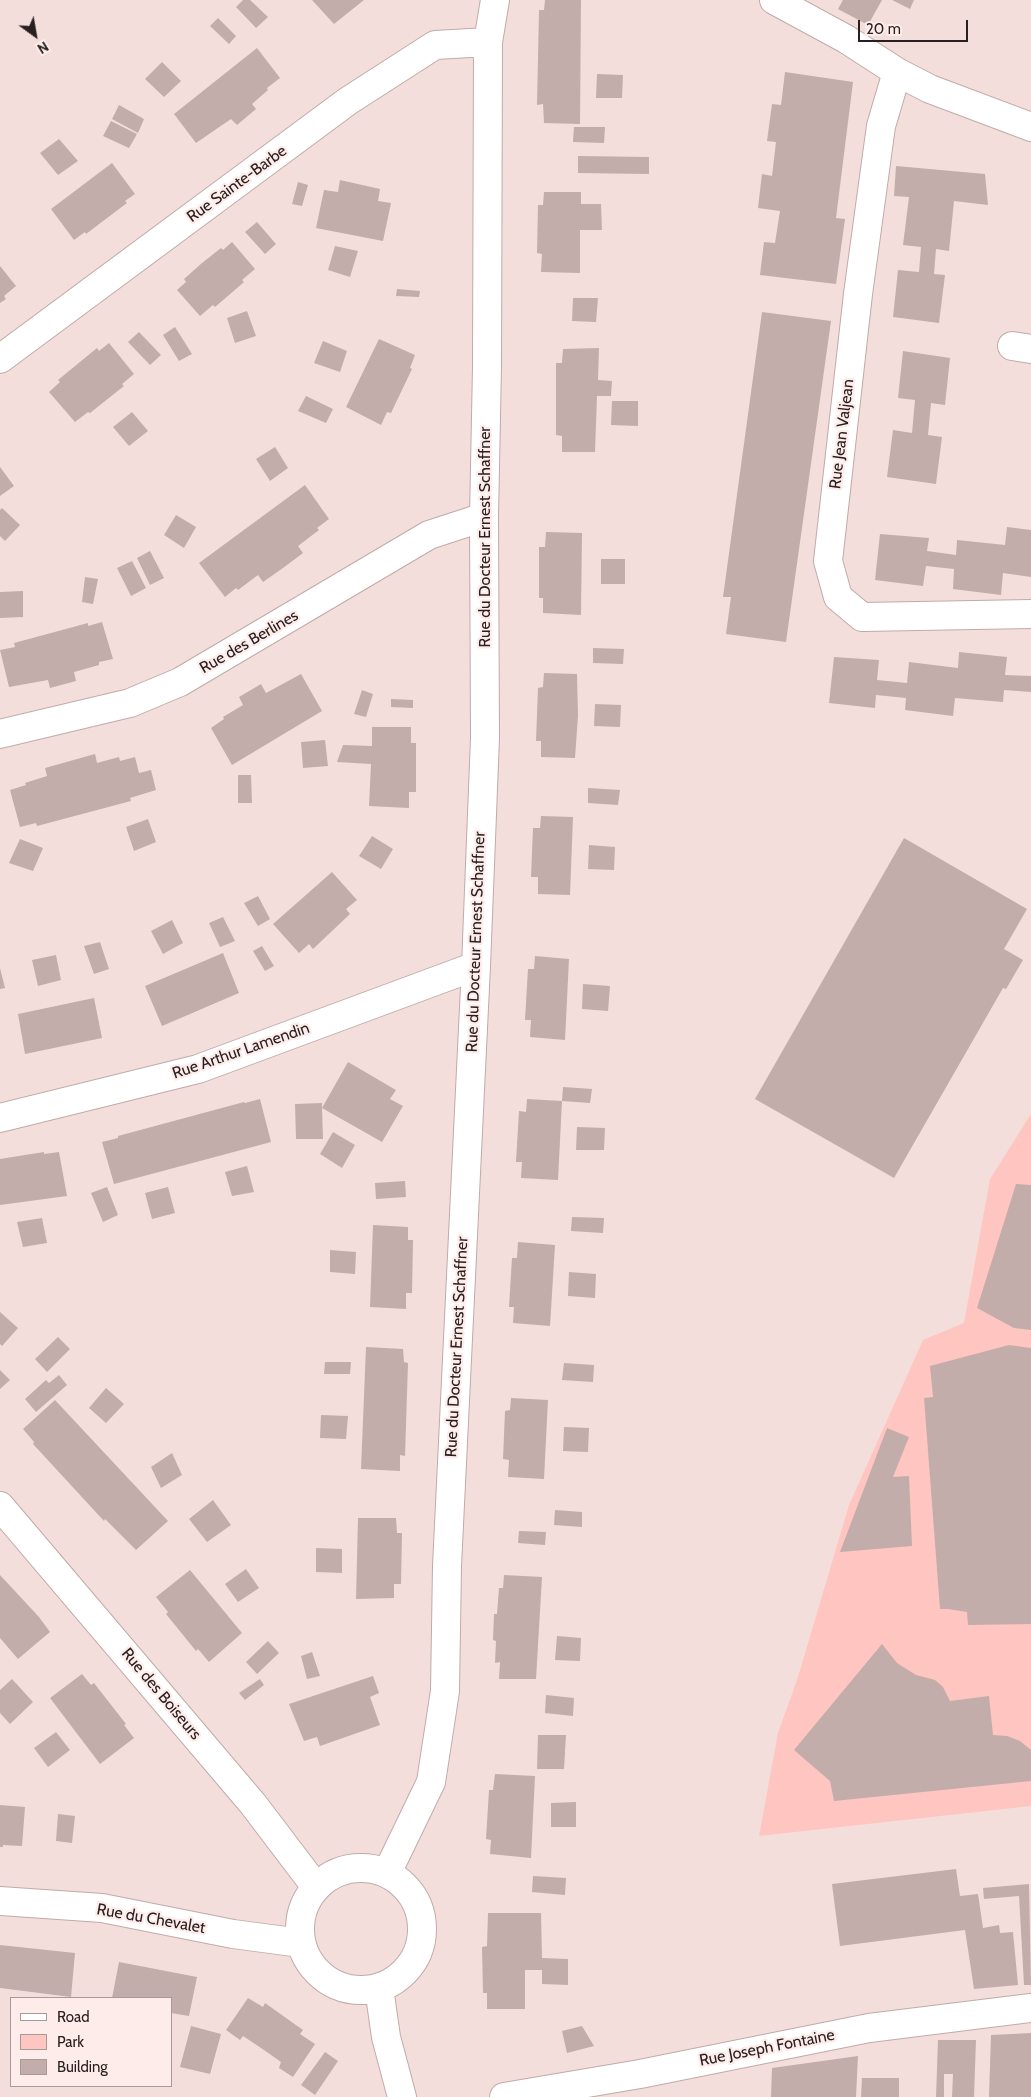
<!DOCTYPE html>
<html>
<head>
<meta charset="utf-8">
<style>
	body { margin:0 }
	#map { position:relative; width:1031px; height:2097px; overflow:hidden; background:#f4dedc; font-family:Cabin,sans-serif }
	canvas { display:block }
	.legend { position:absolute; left:10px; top:1997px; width:162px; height:90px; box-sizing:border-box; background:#feecea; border:1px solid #a89a99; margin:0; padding:6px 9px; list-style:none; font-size:15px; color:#282020 }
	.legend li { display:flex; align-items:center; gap:10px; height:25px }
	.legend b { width:25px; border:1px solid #a89a99 }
	.north { position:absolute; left:10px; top:10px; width:50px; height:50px; -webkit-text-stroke:4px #feecea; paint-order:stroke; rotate:148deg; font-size:14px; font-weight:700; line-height:20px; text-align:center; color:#282020 }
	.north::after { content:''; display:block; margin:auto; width:18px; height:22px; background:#282020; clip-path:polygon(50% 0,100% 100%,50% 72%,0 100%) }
	.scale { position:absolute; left:858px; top:20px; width:110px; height:22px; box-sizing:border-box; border:2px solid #282020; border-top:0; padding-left:6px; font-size:15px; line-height:18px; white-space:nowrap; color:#282020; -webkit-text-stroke:4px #feecea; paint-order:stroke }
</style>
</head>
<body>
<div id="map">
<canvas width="1031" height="2097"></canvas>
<ul class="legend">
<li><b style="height:6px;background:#fff"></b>Road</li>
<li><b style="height:14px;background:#ffc5c0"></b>Park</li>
<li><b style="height:14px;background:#c2adab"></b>Building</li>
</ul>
<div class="north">N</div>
<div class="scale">20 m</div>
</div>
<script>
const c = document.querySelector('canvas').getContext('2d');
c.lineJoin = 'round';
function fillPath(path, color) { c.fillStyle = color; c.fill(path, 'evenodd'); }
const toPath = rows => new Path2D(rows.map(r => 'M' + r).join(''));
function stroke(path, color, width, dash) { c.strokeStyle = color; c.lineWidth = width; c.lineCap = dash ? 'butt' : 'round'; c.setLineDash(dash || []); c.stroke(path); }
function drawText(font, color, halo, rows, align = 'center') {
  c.font = font + ' Cabin,sans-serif'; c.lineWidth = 4.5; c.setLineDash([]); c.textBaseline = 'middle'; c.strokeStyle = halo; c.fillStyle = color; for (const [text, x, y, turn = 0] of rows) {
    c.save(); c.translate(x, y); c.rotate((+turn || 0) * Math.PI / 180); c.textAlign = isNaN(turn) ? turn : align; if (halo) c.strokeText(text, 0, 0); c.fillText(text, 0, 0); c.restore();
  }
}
const green = toPath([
	[1031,1114,1031,1806,759,1836,778,1733,798,1677,849,1505,923,1340,964,1323,990,1179]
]);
const building = toPath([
	[243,0,250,0,268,17,256,28,236,7],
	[312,0,364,0,334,24],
	[545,0,581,0,580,124,544,123,543,104,537,105,539,10,544,10],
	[843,0,882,0,868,25,838,9],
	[892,0,914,0,910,9],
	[218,18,236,36,229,44,210,26],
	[257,48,280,78,267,88,268,90,252,104,256,109,237,125,231,119,196,143,174,114],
	[162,62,181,81,164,97,145,79],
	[785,72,853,82,836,218,845,219,836,284,760,275,764,242,775,243,780,211,758,208,762,174,772,176,776,142,767,141,772,104,781,105],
	[597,74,623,75,622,98,596,98],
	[119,105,144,119,138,133,112,119],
	[111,121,137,134,129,148,103,136],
	[574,127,605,127,604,143,573,142],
	[59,139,78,161,58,175,40,153],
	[578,156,649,157,649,174,578,173],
	[112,163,135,194,125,201,127,203,86,234,85,232,74,240,51,209],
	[896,166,985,174,988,205,954,201,949,251,936,249,934,274,945,275,939,323,893,317,898,270,919,272,921,247,903,245,909,197,894,196],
	[340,180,380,189,378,201,391,203,383,241,316,228,324,190,338,192],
	[298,182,308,185,302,206,292,204],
	[544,192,581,192,581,204,601,204,602,230,580,230,580,273,541,272,542,254,537,253,538,205,543,205],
	[257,222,276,244,265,254,245,232],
	[232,242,255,269,242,280,244,282,229,295,215,307,213,305,200,316,177,290,186,282,184,279,202,263,221,248,223,250],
	[335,246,358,251,350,277,328,270],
	[0,266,16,286,4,296,6,299,0,303],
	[397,289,420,291,419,297,396,296],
	[573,298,598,298,596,322,572,321],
	[247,311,256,336,235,343,227,318],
	[762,312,831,321,786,642,726,634,731,597,723,597],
	[175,327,192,354,179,361,163,335],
	[139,332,161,355,150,365,128,342],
	[379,339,415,355,410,368,412,369,391,413,387,412,381,425,346,407],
	[323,341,347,351,340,372,314,363],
	[109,343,134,374,122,384,124,386,90,413,88,412,75,422,49,392,60,382,58,380,97,348,99,351],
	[599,348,598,380,612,381,611,396,597,396,595,452,562,452,562,436,556,435,556,363,562,363,563,349],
	[903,351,950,358,945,405,931,403,928,435,942,437,936,484,887,477,893,430,912,433,915,400,898,398],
	[306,396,333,409,326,423,298,411],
	[612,401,638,401,638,426,611,425],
	[132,412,148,431,129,446,113,427],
	[275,447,288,468,270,481,256,459],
	[0,467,14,486,0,496],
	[305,485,329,519,317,528,319,530,298,546,303,553,283,568,263,582,258,575,238,590,236,588,225,597,199,563],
	[2,508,20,525,5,541,0,536,0,510],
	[176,515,196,527,184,548,164,535],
	[1007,527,1031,530,1031,577,1003,573,1001,595,953,589,954,569,926,566,923,586,875,580,880,534,929,538,927,551,956,555,957,540,1005,545],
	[546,532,582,533,581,615,543,613,543,598,539,598,539,547,545,547],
	[150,551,164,578,150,585,137,558],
	[601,559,625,559,625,584,601,584],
	[132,561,146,588,131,596,117,568],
	[85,577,98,579,93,604,82,602],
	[23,591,23,617,0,618,0,592],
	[102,622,113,659,99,662,99,665,74,672,76,681,50,688,48,680,9,687,0,650,15,647,14,643,88,623,88,626],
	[593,648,624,649,623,664,593,663],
	[959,652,1007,657,1005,675,1031,676,1031,692,1004,690,1003,702,955,698,953,716,905,710,906,698,876,695,875,708,829,703,834,657,879,660,877,680,907,683,909,662,958,668],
	[544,673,577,674,578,716,575,758,541,757,541,741,536,741,538,688,543,687],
	[301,674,322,711,232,765,211,728,224,719,223,717,243,705,239,697,261,684,266,693],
	[362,690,373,694,366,717,354,714],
	[391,699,413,700,413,708,391,707],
	[595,704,621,705,620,727,594,726],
	[372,727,411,727,411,743,416,743,416,792,409,792,409,808,369,806,371,764,337,762,343,745,372,746],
	[325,740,328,766,303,768,301,742],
	[95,754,97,763,119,757,120,761,135,757,139,773,151,770,156,790,130,798,131,801,37,826,36,823,20,827,10,790,26,785,25,783,47,776,45,768],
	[238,775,251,775,252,803,238,803],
	[588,788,620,790,618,805,588,803],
	[541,816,573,817,570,895,538,894,538,877,531,877,533,828,540,828],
	[148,819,156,842,134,851,126,827],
	[372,836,393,849,381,869,359,856],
	[904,838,1027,909,1004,949,1023,960,1006,989,1003,988,894,1178,755,1099],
	[20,839,43,848,33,871,9,863],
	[589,845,615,847,614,870,588,869],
	[332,872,357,900,346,909,350,914,313,949,309,944,299,953,273,924],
	[258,896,270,919,258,926,244,903],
	[223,917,235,941,220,947,209,923],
	[172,920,183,943,163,954,151,931],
	[100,942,109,969,94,974,84,946],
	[262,946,274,966,265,971,253,951],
	[223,953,239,993,162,1026,145,986],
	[56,955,61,980,38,986,32,960],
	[535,956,569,959,565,1040,530,1037,531,1020,525,1020,528,969,534,969],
	[0,968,5,988,0,989],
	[583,984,610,986,608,1011,582,1009],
	[94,998,102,1038,25,1054,18,1014],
	[348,1062,396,1090,390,1099,403,1106,382,1142,322,1108,323,1139,296,1139,295,1104,322,1103,322,1108],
	[563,1087,592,1089,590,1103,562,1101],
	[260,1099,271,1142,114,1184,102,1142,118,1138,118,1136,244,1102,245,1103],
	[527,1099,562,1101,558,1180,521,1178,522,1162,516,1162,519,1111,526,1112],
	[577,1127,605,1128,604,1150,576,1150],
	[333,1132,355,1145,342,1168,320,1154],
	[44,1152,44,1154,59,1152,67,1196,0,1205,0,1159],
	[247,1166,254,1192,232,1196,225,1172],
	[405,1181,406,1197,376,1199,375,1183],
	[1016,1184,1031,1185,1031,1330,1014,1328,977,1308],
	[107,1187,118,1215,103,1222,91,1193],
	[168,1187,175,1213,152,1219,145,1193],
	[572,1217,604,1218,603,1233,571,1231],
	[42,1218,47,1243,23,1247,17,1222],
	[373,1225,408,1227,408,1240,413,1240,412,1293,406,1293,406,1309,370,1307],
	[518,1242,555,1245,550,1326,513,1323,514,1307,509,1307,512,1258,517,1258],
	[330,1250,356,1252,355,1274,330,1272],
	[569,1272,596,1274,595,1298,568,1296],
	[0,1312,18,1328,2,1346,0,1344],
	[58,1337,70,1349,47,1372,35,1359],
	[1009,1345,1031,1348,1031,1624,968,1625,967,1612,948,1609,940,1609,924,1398,933,1397,930,1366],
	[366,1347,403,1349,404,1362,408,1363,405,1456,400,1455,400,1471,361,1469],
	[325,1362,351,1362,350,1374,324,1374],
	[564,1363,594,1365,593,1382,562,1380],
	[0,1370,10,1380,0,1389],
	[59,1375,67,1385,36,1412,25,1399,46,1380,49,1383],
	[106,1388,124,1404,106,1423,89,1408],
	[511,1398,548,1400,544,1479,508,1477,509,1460,503,1459,505,1411,510,1410],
	[55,1400,168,1521,136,1550,105,1519,104,1521,33,1444,34,1442,23,1429],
	[321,1415,348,1416,346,1439,320,1438],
	[564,1427,589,1428,588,1452,563,1451],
	[887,1428,909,1437,893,1477,909,1476,912,1546,840,1552],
	[172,1453,182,1475,161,1488,151,1467],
	[213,1500,231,1525,207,1542,189,1519],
	[555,1510,582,1512,582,1527,554,1525],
	[358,1518,396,1518,397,1533,402,1533,401,1584,394,1584,394,1598,356,1599],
	[519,1531,546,1532,545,1545,518,1543],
	[316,1548,342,1549,342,1573,316,1572],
	[246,1569,259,1588,238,1602,225,1584],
	[190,1570,242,1633,209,1662,198,1649,196,1651,166,1614,168,1612,156,1597],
	[0,1575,39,1617,50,1632,18,1659,0,1638],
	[504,1575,542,1577,536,1679,499,1679,500,1662,495,1663,496,1641,493,1640,494,1614,497,1614,499,1588,503,1588],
	[557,1636,581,1638,580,1661,555,1660],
	[268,1641,279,1653,257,1674,246,1662],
	[882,1644,897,1663,916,1675,935,1680,943,1687,950,1701,989,1696,993,1735,1007,1736,1020,1741,1031,1750,1031,1781,834,1801,830,1781,794,1750],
	[312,1652,320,1676,307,1679,301,1656],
	[82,1674,91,1685,94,1683,126,1724,124,1725,134,1738,100,1764,50,1698],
	[373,1676,379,1693,370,1697,380,1725,320,1746,317,1737,304,1741,289,1704],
	[12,1679,33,1702,10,1724,0,1713,0,1690],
	[260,1679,264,1685,245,1700,239,1693],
	[546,1695,574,1698,573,1716,545,1713],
	[56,1732,70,1750,48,1767,34,1748],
	[538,1735,566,1735,564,1769,537,1769],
	[495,1774,535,1776,531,1858,490,1854,491,1840,486,1839,489,1790,493,1790],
	[576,1802,576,1827,551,1827,551,1803],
	[0,1805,25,1807,22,1846,3,1845,3,1847,0,1847],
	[58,1814,75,1816,72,1843,56,1841],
	[956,1869,960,1896,978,1894,983,1928,999,1925,1000,1933,1013,1932,1018,1985,974,1989,965,1930,840,1946,832,1884],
	[533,1876,566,1878,565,1895,532,1892],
	[1029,1884,1031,1985,1024,1985,1019,1896,984,1899,983,1888],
	[488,1913,541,1913,542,1958,568,1959,568,1985,542,1984,542,1970,525,1970,525,2009,487,2009,487,1993,483,1993,482,1947,487,1946],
	[0,1945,75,1953,71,1997,0,1988],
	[119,1962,197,1977,189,2016,171,2013,171,1998,112,1998],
	[248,1998,263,2007,265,2003,303,2030,300,2034,315,2044,293,2077,279,2068,281,2062,264,2050,243,2036,240,2040,226,2030],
	[191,2026,221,2034,210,2074,180,2067],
	[582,2026,594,2046,567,2053,562,2031],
	[1031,2033,1031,2097,989,2097,991,2035],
	[938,2040,976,2040,974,2097,952,2097,953,2074,944,2074,944,2097,936,2097],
	[325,2052,338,2061,315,2095,301,2085],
	[858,2056,856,2097,771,2097,772,2068],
	[862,2078,899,2078,899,2097,861,2097]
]);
const minor = toPath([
	[774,0,846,39,897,72,930,89,1031,127],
	[897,72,881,126,858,294,828,561,838,597,862,617,1031,614],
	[1012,346,1031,349],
	[0,359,348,101,435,45,488,42],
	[0,734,130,703,180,682,429,535,484,517],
	[0,1118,198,1069,476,966],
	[0,1506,253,1804,316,1887],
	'300 1929a61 61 0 1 1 122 0a61 61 0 1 1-122 0Z',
	[387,1873,431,1782,445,1691,447,1566,476,966,485,738,484,517,487,367,488,42,495,0],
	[0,1901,102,1908,233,1934,301,1943],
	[379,1988,386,2037,402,2097],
	[504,2097,640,2074,869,2028,1031,2008]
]);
const streetNames = [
	["Rue Sainte-Barbe",237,184,-36],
	["Rue Jean Valjean",842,434,-83],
	["Rue du Docteur Ernest Schaffner",485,537,-90],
	["Rue des Berlines",249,642,-30],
	["Rue du Docteur Ernest Schaffner",476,942,-88],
	["Rue Arthur Lamendin",241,1051,-19],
	["Rue du Docteur Ernest Schaffner",457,1347,-87],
	["Rue des Boiseurs",161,1694,50],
	["Rue du Chevalet",151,1919,10],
	["Rue Joseph Fontaine",767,2048,-11]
];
fillPath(green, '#ffc5c0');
fillPath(building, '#c2adab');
stroke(minor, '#c0aba9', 30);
stroke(minor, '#fff', 28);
drawText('16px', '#282020', '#feecea', streetNames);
</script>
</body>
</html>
